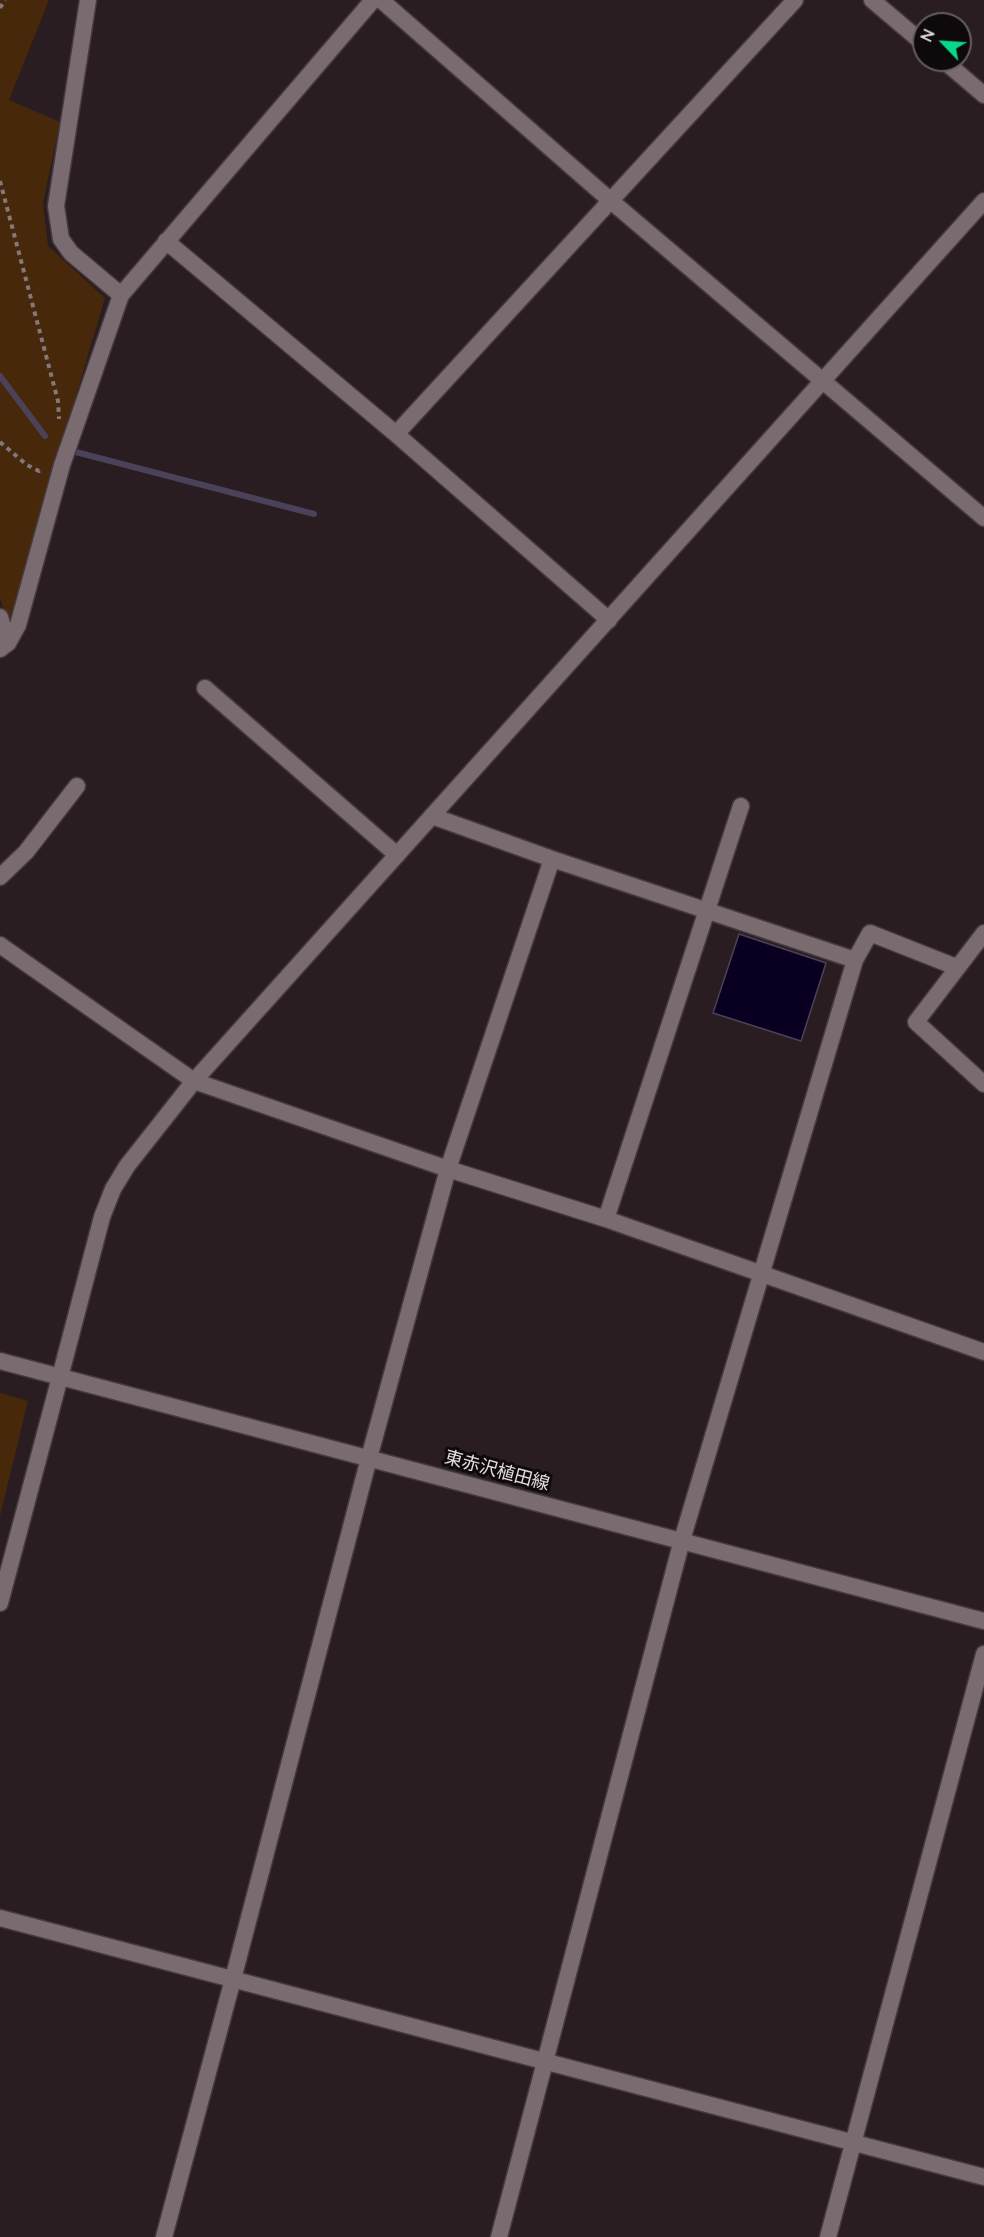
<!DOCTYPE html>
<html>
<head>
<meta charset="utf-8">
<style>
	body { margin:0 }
	#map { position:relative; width:984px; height:2237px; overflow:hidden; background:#291d21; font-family:Quicksand,sans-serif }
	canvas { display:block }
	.north { position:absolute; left:912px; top:12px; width:60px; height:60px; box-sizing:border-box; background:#0e090b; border:2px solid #645e60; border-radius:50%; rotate:295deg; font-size:16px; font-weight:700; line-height:24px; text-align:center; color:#e6dde0 }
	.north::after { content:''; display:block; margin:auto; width:21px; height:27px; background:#07d98b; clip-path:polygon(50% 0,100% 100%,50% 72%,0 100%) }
</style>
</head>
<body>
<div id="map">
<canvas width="984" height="2237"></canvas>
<div class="north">N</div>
</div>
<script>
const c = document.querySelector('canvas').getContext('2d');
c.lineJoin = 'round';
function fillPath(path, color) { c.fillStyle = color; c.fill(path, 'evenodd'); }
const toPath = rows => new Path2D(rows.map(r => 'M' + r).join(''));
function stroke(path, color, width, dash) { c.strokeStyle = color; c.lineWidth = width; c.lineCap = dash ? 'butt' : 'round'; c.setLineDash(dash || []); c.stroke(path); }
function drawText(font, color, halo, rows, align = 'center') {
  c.font = font + ' Quicksand,"Noto Sans JP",sans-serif'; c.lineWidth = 6; c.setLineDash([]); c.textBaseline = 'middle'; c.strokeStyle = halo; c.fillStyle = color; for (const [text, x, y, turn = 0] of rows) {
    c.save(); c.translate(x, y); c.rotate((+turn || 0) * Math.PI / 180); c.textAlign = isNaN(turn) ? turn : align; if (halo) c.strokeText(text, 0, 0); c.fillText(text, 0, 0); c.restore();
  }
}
const green = toPath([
	[0,0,49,0,9,100,60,122,43,203,48,246,105,298,8,625,0,598],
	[0,1393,28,1401,0,1516]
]);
const water = toPath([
	[739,934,826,963,801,1041,713,1013,739,934]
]);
const stream = toPath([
	[0,376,45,436],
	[76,452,314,514]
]);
const path = toPath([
	[0,8,5,0],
	[0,181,58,401,59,419],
	[0,442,27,465,39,471,42,468]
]);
const minor = toPath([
	[88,0,56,206,61,239,71,253,121,295],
	[381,0,611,201,984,518],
	[872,0,924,44],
	[943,60,984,95],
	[166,241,396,434,609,620],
	[396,434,795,0],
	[0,617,8,643],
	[0,649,8,643,18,625,62,465,121,295,373,0],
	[205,688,397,855],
	[432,816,552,859,855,960,682,1540,499,2237],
	[0,877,26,852,77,786],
	[984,933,916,1022,984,1084],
	[0,945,194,1081,448,1169,606,1219,984,1352],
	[855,960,870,933,956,967],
	[606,1219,741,806],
	[0,1603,60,1377],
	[0,1918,984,2177],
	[164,2237,233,1979,369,1458,448,1169,552,859],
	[828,2237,984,1654]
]);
const tertiary = toPath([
	[60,1377,102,1217,113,1189,127,1166,194,1081,984,201]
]);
const secondary = toPath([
	[0,1361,984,1621]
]);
const streetNames = [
	["東赤沢植田線",497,1471,15]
];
fillPath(green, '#47280a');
fillPath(water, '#090021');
stroke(water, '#4b425a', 1.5);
stroke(stream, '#4b425a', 6);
stroke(minor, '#443a3e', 19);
stroke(tertiary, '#443a3e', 19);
stroke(secondary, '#443a3e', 19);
stroke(path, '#83787c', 4, [4.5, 4.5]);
stroke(minor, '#7a6b70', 16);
stroke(tertiary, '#7a6b70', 16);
stroke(secondary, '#7a6b70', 16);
drawText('18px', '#e6dde0', '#0e090b', streetNames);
</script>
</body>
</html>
